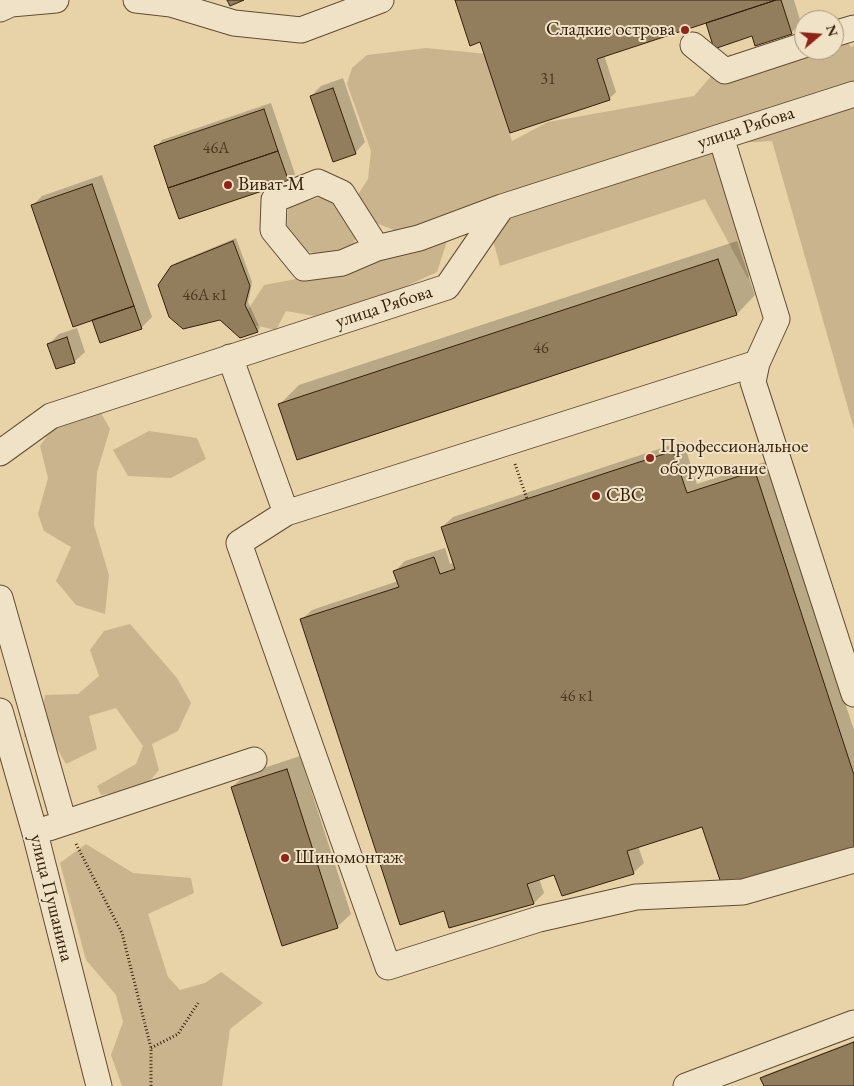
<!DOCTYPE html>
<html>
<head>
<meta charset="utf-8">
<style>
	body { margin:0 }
	#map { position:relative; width:854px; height:1086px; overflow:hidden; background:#e8d2a7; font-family:"EB Garamond",serif }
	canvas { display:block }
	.north { position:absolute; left:794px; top:10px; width:50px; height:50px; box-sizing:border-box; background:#f0e2c6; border:1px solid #a5947c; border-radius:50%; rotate:72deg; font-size:14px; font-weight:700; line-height:20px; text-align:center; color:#35200c }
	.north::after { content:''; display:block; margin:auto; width:18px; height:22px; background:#8f2418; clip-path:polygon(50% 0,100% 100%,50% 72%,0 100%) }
</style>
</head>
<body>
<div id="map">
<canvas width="854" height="1086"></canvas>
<div class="north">N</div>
</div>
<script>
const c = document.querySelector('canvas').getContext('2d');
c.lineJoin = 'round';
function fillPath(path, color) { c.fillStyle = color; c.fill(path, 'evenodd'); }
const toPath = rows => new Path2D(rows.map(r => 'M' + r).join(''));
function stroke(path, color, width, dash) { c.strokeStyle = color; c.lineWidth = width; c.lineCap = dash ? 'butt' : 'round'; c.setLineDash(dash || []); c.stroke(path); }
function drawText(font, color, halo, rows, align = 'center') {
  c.font = font + ' "EB Garamond",serif'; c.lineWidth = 4; c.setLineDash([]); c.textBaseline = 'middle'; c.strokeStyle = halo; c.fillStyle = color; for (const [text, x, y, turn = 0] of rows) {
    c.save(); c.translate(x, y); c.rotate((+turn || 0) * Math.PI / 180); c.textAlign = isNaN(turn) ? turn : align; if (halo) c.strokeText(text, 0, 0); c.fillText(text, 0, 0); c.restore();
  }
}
const green = toPath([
	[834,24,851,47,854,45,854,429,772,141,737,143,762,234,748,279,705,199,500,266,483,204,399,232,358,216,354,246,326,256,286,246,288,206,321,197,353,202,368,179,371,151,347,84,352,68,367,55,426,48,487,54,512,141,548,122,694,96,730,54,748,66,812,54,815,50,834,50],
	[449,235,437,272,387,295,314,316,286,311,276,330,240,322,264,285,312,276],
	[101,413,110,429,97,472,94,525,109,575,105,614,76,605,56,581,71,547,44,531,38,514,48,478,40,446,51,430],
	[149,431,197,438,206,459,171,478,128,476,113,450],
	[130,624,177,678,191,703,178,731,152,744,159,770,143,789,101,795,97,786,136,764,143,746,116,708,89,716,97,749,66,764,52,740,24,737,26,725,42,714,45,695,78,694,99,676,90,650,104,631],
	[86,844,133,873,191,878,194,893,148,914,168,977,180,990,205,983,221,972,263,1003,230,1029,222,1086,122,1086,111,1055,123,1022,116,995,86,960,60,863]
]);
const shadow = toPath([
	[456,0,794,0,801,23,791,33,752,34,710,20,604,55,616,92,609,99,481,40],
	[343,78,365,142,355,153,311,96,321,86],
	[271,103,295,174,288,181,156,147,162,140],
	[102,175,152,317,141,328,32,206,42,196],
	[236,238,252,282,248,302,260,328,257,331,172,267,176,263],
	[737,241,755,295,737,314,280,404,299,385],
	[77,328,85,352,74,362,49,344,59,334],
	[683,441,697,484,765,462,854,730,854,847,702,825,638,846,644,863,633,873,555,873,539,878,544,893,534,903,450,926,445,909,301,620,312,610,398,581,395,571,405,561,445,548,450,564,454,563,442,527,453,517],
	[300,756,351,914,337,927,232,787,246,774],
	[854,1041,854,1086,765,1086,762,1078,765,1075]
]);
const building = toPath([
	[227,0,244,0,230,6,227,0],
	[455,0,776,0,597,59,610,100,510,133,480,42,470,46,455,0],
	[776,0,781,0,792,34,755,46,752,36,714,49,706,23,776,0],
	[333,88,356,154,333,162,310,96,333,88],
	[264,109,278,151,168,188,154,146,264,109],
	[278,151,289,182,179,219,168,188,278,151],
	[92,184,134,306,73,327,31,205,92,184],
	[233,241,250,286,245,305,258,332,240,338,220,320,183,329,169,317,158,285,171,266,233,241],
	[718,259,737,315,297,460,278,404,718,259],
	[134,306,142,329,100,343,92,320,134,306],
	[67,337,75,363,56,369,47,344,67,337],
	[673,451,687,493,755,471,854,775,854,848,722,886,702,827,627,851,634,874,562,896,554,875,527,884,534,904,449,928,444,911,400,925,300,619,399,587,393,571,434,557,440,574,455,569,441,527,673,451],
	[287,769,338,928,282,946,231,787,287,769],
	[854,1042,854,1086,764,1086,760,1078,854,1042]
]);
const path = toPath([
	[515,464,527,499],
	[76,844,122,933,151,1048,151,1086],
	[151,1048,178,1034,198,1003]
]);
const minor = toPath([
	[136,0,171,4,234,23,301,30,381,0],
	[0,9,11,4,56,0],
	[834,34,854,28],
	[693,45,725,71,804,45],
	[377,248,342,193,318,182,274,200,273,230,304,268,342,263,377,248,419,238,502,207],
	[230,357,286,513,757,363,777,319,721,137],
	[757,363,753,382,854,694],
	[0,453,51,416,447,287,502,207,854,94],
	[286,513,239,543,388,967,539,919,636,897,743,892,854,860],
	[0,598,64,823],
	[0,711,35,833,99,1086],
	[49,828,254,760],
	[686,1086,854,1023]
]);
const markers = [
	[685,30,5,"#8f2418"],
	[228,185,5,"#8f2418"],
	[650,458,5,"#8f2418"],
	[596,496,5,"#8f2418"],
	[285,858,5,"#8f2418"]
];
const numberNames = [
	["31",548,80],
	["46А",216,149],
	["46А к1",205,296],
	["46",541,349],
	["46 к1",577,697]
];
const poiNames = [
	["Сладкие острова",675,30,"right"],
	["Виват-М",238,185],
	["Профессиональное",660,447],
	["оборудование",660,469],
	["СВС",606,496],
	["Шиномонтаж",295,858]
];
const streetNames = [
	["улица Рябова",746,128,-18],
	["улица Рябова",384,307,-18],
	["улица Пушанина",51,898,76]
];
fillPath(green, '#cab48d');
fillPath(shadow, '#0003');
fillPath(building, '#927d5d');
stroke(building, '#35200c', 1);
stroke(minor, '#624c33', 27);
stroke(path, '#35200c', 3, [1, 2.5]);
stroke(minor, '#f0e2c6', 25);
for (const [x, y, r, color] of markers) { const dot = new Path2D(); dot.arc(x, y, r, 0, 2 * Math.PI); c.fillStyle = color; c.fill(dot); stroke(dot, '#f0e2c6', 2); }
drawText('16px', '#4c3720', null, numberNames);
drawText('19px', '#35200c', '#f0e2c6', poiNames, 'left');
drawText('19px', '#35200c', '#f0e2c6', streetNames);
</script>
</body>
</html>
